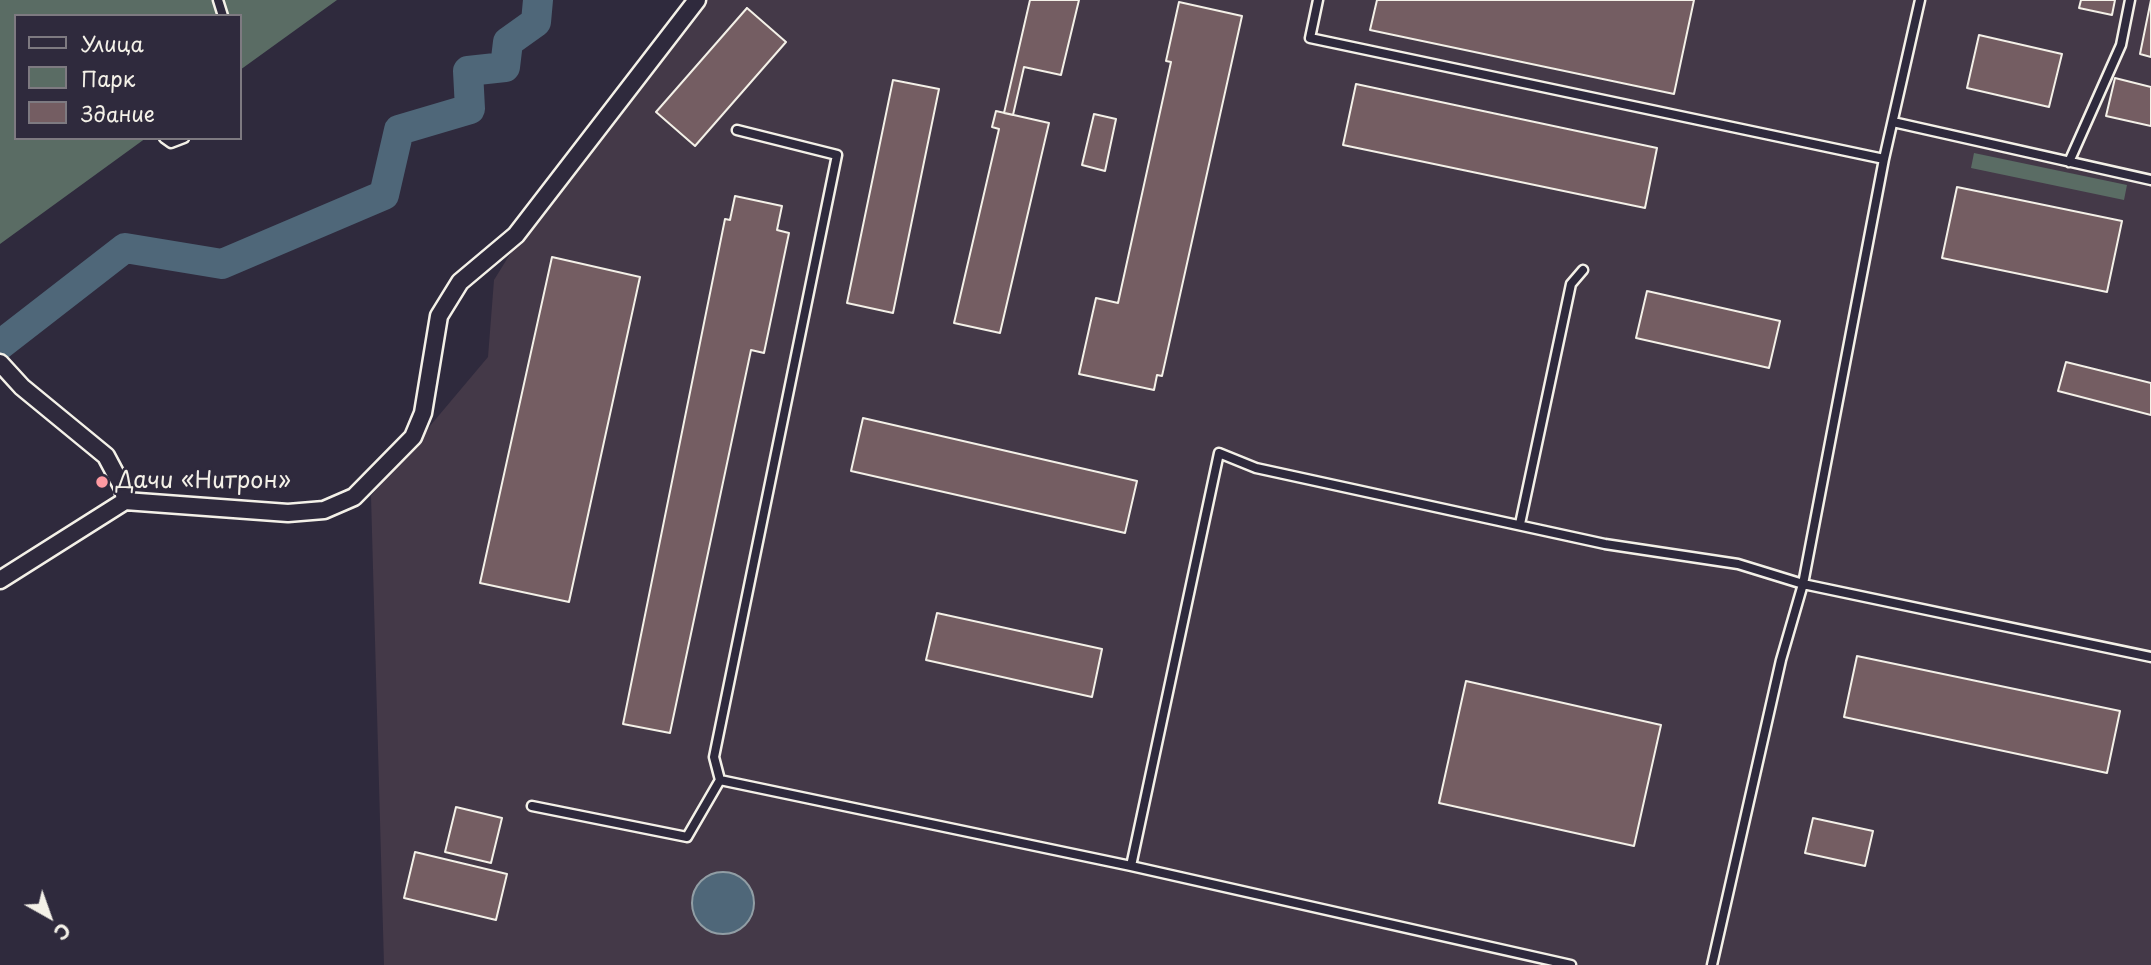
<!DOCTYPE html>
<html>
<head>
<meta charset="utf-8">
<style>
	body { margin:0 }
	#map { position:relative; width:2151px; height:965px; overflow:hidden; background:#2f2a3d; font-family:"Playpen Sans",sans-serif }
	canvas { display:block }
	.legend { position:absolute; left:14px; top:14px; width:228px; height:126px; box-sizing:border-box; background:#2f2a3d; border:2px solid #7e7a81; margin:0; padding:9px 12px; list-style:none; font-size:21px; color:#f4f1e8 }
	.legend li { display:flex; align-items:center; gap:14px; height:35px }
	.legend b { width:35px; border:2px solid #7e7a81 }
	.north { position:absolute; left:14px; top:881px; width:70px; height:70px; -webkit-text-stroke:5px #2f2a3d; paint-order:stroke; rotate:140deg; font-size:19px; font-weight:700; line-height:28px; text-align:center; color:#f4f1e8 }
	.north::after { content:''; display:block; margin:auto; width:24px; height:32px; background:#f4f1e8; clip-path:polygon(50% 0,100% 100%,50% 72%,0 100%) }
</style>
</head>
<body>
<div id="map">
<canvas width="2151" height="965"></canvas>
<ul class="legend">
<li><b style="height:9px;background:#2f2a3d"></b>Улица</li>
<li><b style="height:19px;background:#5a6c64"></b>Парк</li>
<li><b style="height:19px;background:#745d62"></b>Здание</li>
</ul>
<div class="north">С</div>
</div>
<script>
const c = document.querySelector('canvas').getContext('2d');
c.lineJoin = 'round';
function fillPath(path, color) { c.fillStyle = color; c.fill(path, 'evenodd'); }
const toPath = rows => new Path2D(rows.map(r => 'M' + r).join(''));
function stroke(path, color, width, dash) { c.strokeStyle = color; c.lineWidth = width; c.lineCap = dash ? 'butt' : 'round'; c.setLineDash(dash || []); c.stroke(path); }
function drawText(font, color, halo, rows, align = 'center') {
  c.font = font + ' "Playpen Sans",sans-serif'; c.lineWidth = 5; c.setLineDash([]); c.textBaseline = 'middle'; c.strokeStyle = halo; c.fillStyle = color; for (const [text, x, y, turn = 0] of rows) {
    c.save(); c.translate(x, y); c.rotate((+turn || 0) * Math.PI / 180); c.textAlign = isNaN(turn) ? turn : align; if (halo) c.strokeText(text, 0, 0); c.fillText(text, 0, 0); c.restore();
  }
}
const built = toPath([
	[707,0,2151,0,2151,965,384,965,371,496,488,357,494,280,520,238]
]);
const green = toPath([
	[0,0,337,0,240,70,240,16,16,16,16,138,146,138,0,244],
	[1974,153,2127,185,2124,200,1971,168]
]);
const water = toPath([
	'692 903a31 31 0 1 1 62 0a31 31 0 1 1-62 0Z'
]);
const river = toPath([
	[0,345,125,248,222,264,384,195,399,130,470,109,468,71,505,67,508,42,536,22,538,0]
]);
const building = toPath([
	[1030,0,1079,0,1061,75,1024,67,1013,115,1004,113,1030,0],
	[1377,0,1694,0,1674,94,1370,30,1377,0],
	[2081,0,2115,0,2112,15,2079,8,2081,0],
	[2151,0,2151,57,2140,54,2151,0],
	[1179,2,1242,16,1162,376,1157,375,1154,390,1079,374,1096,298,1118,303,1171,62,1166,61,1179,2],
	[747,8,786,42,695,146,656,112,747,8],
	[1979,35,2062,54,2049,107,1967,88,1979,35],
	[2115,78,2151,87,2151,126,2106,116,2115,78],
	[893,80,939,89,893,313,847,303,893,80],
	[1356,84,1657,148,1645,208,1343,145,1356,84],
	[996,111,1049,123,1000,333,954,323,999,129,992,127,996,111],
	[1094,114,1116,119,1105,171,1082,165,1094,114],
	[1957,187,2122,221,2107,292,1942,258,1957,187],
	[735,196,782,206,777,230,789,233,764,353,751,350,670,733,623,724,725,219,730,220,735,196],
	[552,257,640,277,569,602,480,583,552,257],
	[1647,291,1780,321,1769,368,1636,338,1647,291],
	[2066,362,2151,383,2151,415,2058,391,2066,362],
	[863,418,1137,481,1125,533,851,471,863,418],
	[937,613,1102,649,1092,697,926,660,937,613],
	[1857,656,2120,711,2107,773,1844,717,1857,656],
	[1466,681,1661,725,1634,846,1439,803,1466,681],
	[456,807,502,818,491,863,445,852,456,807],
	[1813,818,1873,831,1865,866,1805,853,1813,818],
	[415,852,507,874,496,920,404,898,415,852]
]);
const lane = toPath([
	[218,0,223,16],
	[1318,0,1310,38,1884,159],
	[1920,0,1884,159,1803,584,2151,657],
	[1893,122,2151,180],
	[164,138,171,143,184,138],
	[2069,162,2121,45,2130,0],
	[1520,524,1571,284,1583,270],
	[720,780,714,757,837,155,737,130],
	[532,806,687,837,720,780,1131,866],
	[1571,965,1131,866,1219,453,1256,468,1605,544,1738,564,1803,584,1781,660,1712,965]
]);
const street = toPath([
	[0,363,22,387,106,456,123,488,125,501,0,580],
	[125,501,288,513,324,510,354,497,413,437,423,413,439,316,460,282,516,235,697,0]
]);
const markers = [
	[102,482,7,"#ff9aa2"]
];
const poiNames = [
	["Дачи «Нитрон»",116,482]
];
fillPath(built, '#443948');
fillPath(green, '#5a6c64');
fillPath(water, '#4f6779');
stroke(water, '#919ea5', 2);
stroke(river, '#4f6779', 30);
fillPath(building, '#745d62');
stroke(building, '#f4f1e8', 2);
stroke(lane, '#f4f1e8', 13);
stroke(street, '#f4f1e8', 21);
stroke(lane, '#2f2a3d', 8);
stroke(street, '#2f2a3d', 16);
for (const [x, y, r, color] of markers) { const dot = new Path2D(); dot.arc(x, y, r, 0, 2 * Math.PI); c.fillStyle = color; c.fill(dot); stroke(dot, '#2f2a3d', 2.5); }
drawText('23px', '#f4f1e8', '#2f2a3d', poiNames, 'left');
</script>
</body>
</html>
